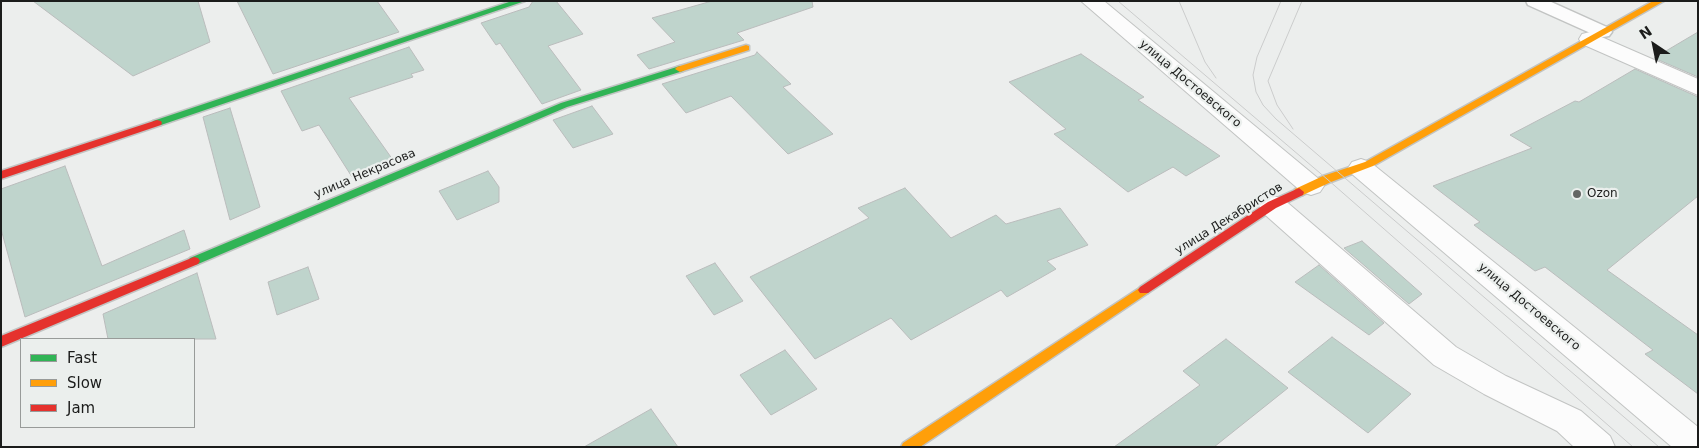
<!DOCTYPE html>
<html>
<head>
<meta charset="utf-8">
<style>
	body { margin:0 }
	#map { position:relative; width:1699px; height:448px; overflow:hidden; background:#eceeed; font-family:"DejaVu Sans",sans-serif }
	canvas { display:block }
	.frame { position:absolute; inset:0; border:2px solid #1b1c1b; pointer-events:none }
	.legend { position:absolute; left:20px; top:338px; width:175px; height:90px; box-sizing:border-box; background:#ebefed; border:1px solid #989b99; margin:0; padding:6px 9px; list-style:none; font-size:15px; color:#1b1c1b }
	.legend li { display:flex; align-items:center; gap:10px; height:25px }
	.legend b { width:25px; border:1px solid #989b99 }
	.north { position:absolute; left:1629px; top:20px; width:50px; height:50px; -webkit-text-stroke:4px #ebefed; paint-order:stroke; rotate:326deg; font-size:14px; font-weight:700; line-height:20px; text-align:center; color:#1b1c1b }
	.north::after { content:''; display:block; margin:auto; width:18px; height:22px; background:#1b1c1b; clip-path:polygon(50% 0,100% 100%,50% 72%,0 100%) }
</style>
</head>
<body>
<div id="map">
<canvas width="1699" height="448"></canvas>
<div class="frame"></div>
<ul class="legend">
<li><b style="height:6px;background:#30b455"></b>Fast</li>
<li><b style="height:6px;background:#ff9f0a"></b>Slow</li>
<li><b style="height:6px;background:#e5322d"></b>Jam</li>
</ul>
<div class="north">N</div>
</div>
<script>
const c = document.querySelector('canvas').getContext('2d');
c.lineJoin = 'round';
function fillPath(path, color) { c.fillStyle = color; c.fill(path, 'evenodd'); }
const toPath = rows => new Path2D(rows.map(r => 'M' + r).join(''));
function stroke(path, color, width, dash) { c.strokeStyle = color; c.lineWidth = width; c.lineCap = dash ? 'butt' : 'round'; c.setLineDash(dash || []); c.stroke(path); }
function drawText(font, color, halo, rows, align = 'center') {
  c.font = font + ' "DejaVu Sans",sans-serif'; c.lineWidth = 4.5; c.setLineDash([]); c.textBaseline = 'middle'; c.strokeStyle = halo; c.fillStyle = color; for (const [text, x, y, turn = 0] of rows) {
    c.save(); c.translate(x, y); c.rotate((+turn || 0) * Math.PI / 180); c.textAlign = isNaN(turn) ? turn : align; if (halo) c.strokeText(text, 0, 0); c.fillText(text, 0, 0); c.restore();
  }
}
const building = toPath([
	[33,1,198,1,210,42,133,76,33,1],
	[237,1,377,1,399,32,273,74,237,1],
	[533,1,556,1,583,34,548,46,581,90,542,104,500,43,496,45,481,23,529,7,533,1],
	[712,1,812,1,813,7,737,33,744,40,649,69,637,55,675,42,652,18,712,1],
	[1698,32,1698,77,1654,58,1698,32],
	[409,47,424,70,411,74,413,77,349,98,393,160,352,177,319,125,302,131,281,91,409,47],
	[757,52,791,84,783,87,833,134,788,154,731,96,686,113,662,84,755,55,757,52],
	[1081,54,1144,97,1138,100,1220,156,1186,176,1173,167,1128,192,1054,134,1066,129,1009,82,1081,54],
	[1635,69,1698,97,1698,196,1607,270,1698,335,1698,394,1645,354,1653,350,1545,267,1535,271,1474,225,1480,222,1433,186,1532,148,1510,135,1575,101,1579,102,1635,69],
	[592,106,613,134,573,148,553,120,592,106],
	[230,108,260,207,230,220,203,117,230,108],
	[65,166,102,266,184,230,190,249,25,317,1,229,1,189,65,166],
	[488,171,499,187,499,202,457,220,439,191,488,171],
	[905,188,951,238,996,215,1006,224,1060,208,1088,245,1047,261,1056,269,1007,297,1001,290,911,340,891,318,815,359,750,277,869,218,858,208,905,188],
	[1362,241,1422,294,1409,304,1344,248,1362,241],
	[715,263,743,301,714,315,686,276,715,263],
	[1319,265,1384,323,1369,335,1295,282,1319,265],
	[308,267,319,299,277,315,268,282,308,267],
	[197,273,216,339,108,339,103,314,197,273],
	[1332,337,1411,394,1368,433,1288,372,1332,337],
	[1226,339,1288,388,1214,447,1114,447,1200,385,1183,371,1226,339],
	[785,350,817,389,771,415,740,375,785,350],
	[651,409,678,447,584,447,651,409]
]);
const lane = toPath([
	[1526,1,1549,1,1609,28,1612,32,1609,36,1603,37,1597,36,1528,5,1526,1]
]);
const street = toPath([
	[1081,1,1104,1,1320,180,1324,186,1320,192,1311,195,1302,192,1081,1],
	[1590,32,1698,79,1698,95,1582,44,1579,39,1582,34,1590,32],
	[1361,159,1370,162,1698,427,1698,447,1672,447,1352,174,1348,168,1352,162,1361,159],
	[1272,196,1282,198,1456,347,1506,376,1581,411,1610,436,1615,447,1574,447,1557,431,1484,394,1434,365,1262,212,1259,205,1262,198,1272,196]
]);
const fast = toPath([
	[512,1,525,1,161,125,153,125,152,123,153,121,512,1],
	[680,66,685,69,683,71,567,107,198,264,194,265,190,264,188,261,190,258,561,103,680,66]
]);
const slow = toPath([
	[1653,1,1664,1,1373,166,1331,182,1303,195,1299,196,1294,192,1295,189,1323,176,1365,162,1653,1],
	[746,45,749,46,749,50,683,71,680,72,675,69,677,67,746,45],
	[1144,285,1148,287,1150,290,1148,293,920,447,901,447,903,443,1144,285]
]);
const jam = toPath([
	[157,120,161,121,162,123,161,125,1,179,1,171,157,120],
	[1299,188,1304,192,1303,195,1276,208,1148,293,1140,293,1138,290,1140,287,1268,202,1299,188],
	[194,257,198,258,200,261,198,264,1,347,1,336,194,257]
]);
const tram = toPath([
	[1118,1,1327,179,1633,447],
	[1179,1,1205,62,1216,78],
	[1281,1,1257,57,1253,75,1256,92,1263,105,1276,119,1659,447],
	[1293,129,1277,105,1268,81,1302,1]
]);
const markers = [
	[1577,194,5,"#646664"]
];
const streetNames = [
	["улица Достоевского",1190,84,40],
	["улица Некрасова",365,174,-23],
	["улица Декабристов",1229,219,-32],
	["улица Достоевского",1529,307,40]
];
const poiNames = [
	["Ozon",1587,194]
];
fillPath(building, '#bfd4cc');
stroke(building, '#babcbc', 1);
stroke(lane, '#c2c4c3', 3);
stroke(street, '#c2c4c3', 2);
stroke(fast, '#c2c4c3', 3);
stroke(slow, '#c2c4c3', 3);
stroke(jam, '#c2c4c3', 3);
fillPath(lane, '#fcfcfc');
fillPath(street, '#fcfcfc');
fillPath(fast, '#30b455');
fillPath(slow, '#ff9f0a');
fillPath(jam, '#e5322d');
stroke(tram, '#cbcccc', 1);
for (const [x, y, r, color] of markers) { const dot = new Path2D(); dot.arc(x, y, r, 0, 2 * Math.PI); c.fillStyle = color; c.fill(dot); stroke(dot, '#ebefed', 2); }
drawText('12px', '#1b1c1b', '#ebefed', streetNames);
drawText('12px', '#1b1c1b', '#ebefed', poiNames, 'left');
</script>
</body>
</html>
